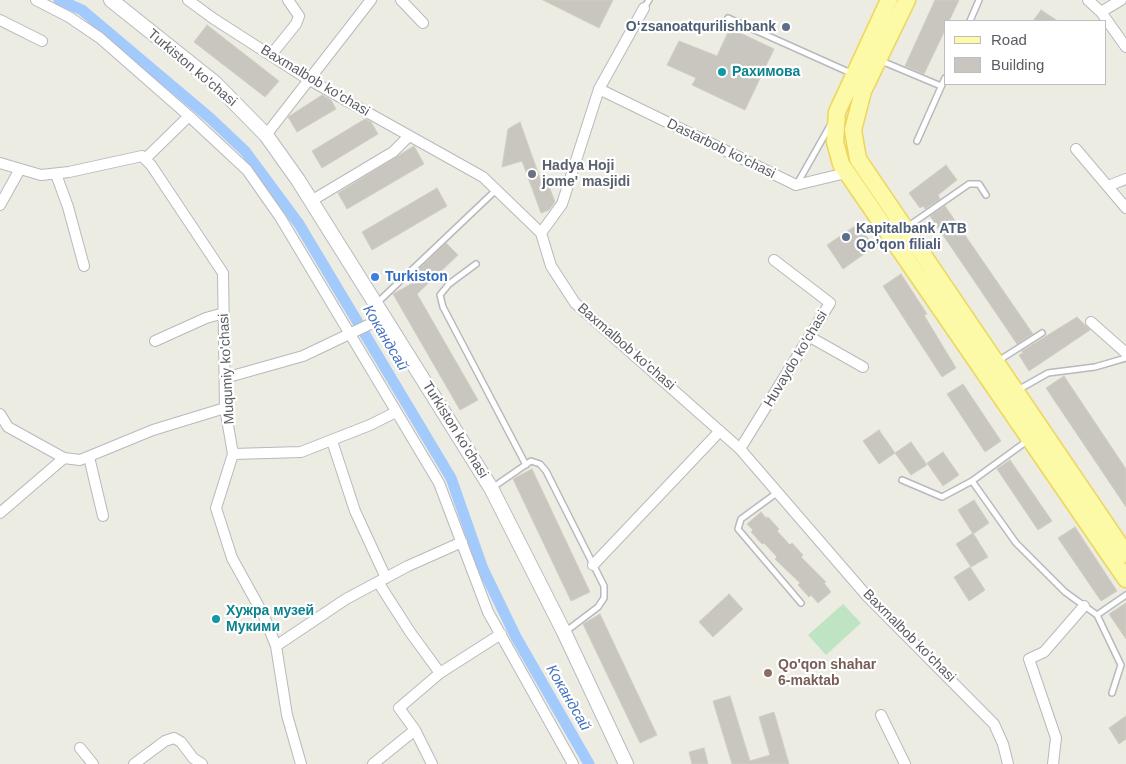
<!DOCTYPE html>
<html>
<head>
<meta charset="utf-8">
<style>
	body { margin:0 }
	#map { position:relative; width:1126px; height:764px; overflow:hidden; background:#edece2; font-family:Arial,sans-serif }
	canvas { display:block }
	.legend { position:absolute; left:944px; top:20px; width:162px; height:65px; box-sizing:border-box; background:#fff; border:1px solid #bdbec0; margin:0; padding:6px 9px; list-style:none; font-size:15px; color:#5a5d62 }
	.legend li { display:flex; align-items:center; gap:10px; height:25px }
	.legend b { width:25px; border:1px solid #bdbec0 }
</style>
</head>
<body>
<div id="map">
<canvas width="1126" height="764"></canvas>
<ul class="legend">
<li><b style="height:6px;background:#fcf9a7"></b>Road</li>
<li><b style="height:14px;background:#c8c6bf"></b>Building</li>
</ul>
</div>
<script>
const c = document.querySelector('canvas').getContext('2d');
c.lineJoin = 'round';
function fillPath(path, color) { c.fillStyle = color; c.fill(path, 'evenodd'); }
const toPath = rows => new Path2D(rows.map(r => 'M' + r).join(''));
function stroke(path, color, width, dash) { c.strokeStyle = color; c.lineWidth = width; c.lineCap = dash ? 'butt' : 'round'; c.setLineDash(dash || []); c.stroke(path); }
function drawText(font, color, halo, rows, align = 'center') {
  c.font = font + ' Arial,sans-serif'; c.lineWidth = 4.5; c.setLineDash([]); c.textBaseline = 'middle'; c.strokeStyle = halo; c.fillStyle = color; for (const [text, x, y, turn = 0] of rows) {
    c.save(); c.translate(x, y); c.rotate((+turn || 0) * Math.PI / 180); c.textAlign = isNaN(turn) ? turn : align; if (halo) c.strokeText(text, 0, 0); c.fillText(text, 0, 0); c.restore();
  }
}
const green = toPath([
	[843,604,861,623,826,655,808,635]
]);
const canal = toPath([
	[59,0,82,10,210,118,245,151,299,224,451,478,483,569,516,637,589,764]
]);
const building = toPath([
	[543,0,613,0,599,28,543,0],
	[935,0,959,0,949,21,945,21,945,30,924,74,905,66,935,0],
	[1041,10,1058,21,1033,21,1041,10],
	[207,25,279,81,265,97,194,42,207,25],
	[730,28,774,49,745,110,692,85,696,78,667,65,679,41,717,56,730,28],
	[322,95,331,100,336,109,297,132,288,117,322,95],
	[365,119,371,122,378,134,322,168,312,151,365,119],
	[520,122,542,184,547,181,555,202,549,210,541,213,522,161,502,167,508,129,520,122],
	[414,146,424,164,347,209,338,193,414,146],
	[946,165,957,180,938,195,940,199,925,209,923,206,920,208,909,193,946,165],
	[437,188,447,206,372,250,362,232,437,188],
	[945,206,1033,334,1017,344,930,216,945,206],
	[858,224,874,247,843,269,827,245,858,224],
	[446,243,458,255,417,294,478,400,460,410,393,294,418,280,413,275,446,243],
	[901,274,927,314,924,315,956,368,942,377,883,286,901,274],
	[1077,317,1090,330,1029,371,1019,355,1023,353,1022,351,1077,317],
	[1064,376,1126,469,1126,507,1046,388,1064,376],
	[963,384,1001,441,985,452,947,394,963,384],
	[879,430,895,453,879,464,863,441,879,430],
	[911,442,927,465,911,475,895,453,911,442],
	[943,452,959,475,943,486,927,463,943,452],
	[1010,460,1052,521,1038,530,997,469,1010,460],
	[532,469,590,592,571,601,513,479,532,469],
	[974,500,989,523,973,534,958,510,974,500],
	[761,512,766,518,768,517,779,529,777,531,790,545,792,543,803,555,801,557,826,582,824,583,831,592,818,603,811,595,809,597,798,585,800,583,775,559,777,557,764,543,762,544,751,532,753,530,747,524,761,512],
	[1075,527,1117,591,1101,601,1058,538,1075,527],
	[973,533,988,557,971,567,956,544,973,533],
	[970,567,985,590,969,601,954,577,970,567],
	[729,594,743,609,713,637,699,622,729,594],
	[1126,603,1126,639,1109,614,1126,603],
	[600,614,657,735,640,743,583,624,600,614],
	[730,696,750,761,770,755,759,717,774,712,789,764,732,764,713,701,730,696],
	[1126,716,1126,739,1119,744,1109,728,1126,716],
	[704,748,708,764,692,764,689,752,704,748]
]);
const lane = toPath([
	[644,8,649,0],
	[728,18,853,74],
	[970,21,979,0],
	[879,60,941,86],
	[917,141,945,78],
	[797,184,831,124],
	[907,227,969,184,979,184,986,195],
	[476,264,449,284,440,295,443,307,526,465],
	[377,303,496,190],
	[998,361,1042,333],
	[1018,390,1048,373,1095,367,1126,358],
	[902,480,942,497,972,481,1027,441],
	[972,481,1016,543,1065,592,1097,615,1121,665,1112,693],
	[492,488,531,461,540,464,546,471,604,586,604,598,598,607,565,632],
	[778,492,741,519,738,529,801,603],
	[1097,615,1126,595]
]);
const street = toPath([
	[36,0,69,17,100,38,189,116,247,170,280,217,439,483,488,612,573,764],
	[188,0,214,19,306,78,483,177,541,233,551,266,575,303,740,449,867,596,994,724,1003,744,1008,764],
	[401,0,423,23],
	[1088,0,1101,12,1126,47],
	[1101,12,1121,0],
	[0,20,42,41],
	[271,55,296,24,299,16,288,0],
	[599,89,796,185,846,173],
	[266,135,371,0],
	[1076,149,1126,208],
	[146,158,189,116],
	[0,163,41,175,69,172,142,156,151,165,223,273,225,408,233,454,216,508,232,558,264,616,276,646,287,715,301,764],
	[56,174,68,207,84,266],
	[1108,186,1126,179],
	[311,201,393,152,409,136],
	[0,205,20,169],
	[541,233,562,204,599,89,644,8],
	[1091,322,1126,353],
	[810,337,863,367],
	[155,341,206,318,224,313],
	[225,378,303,356,383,318],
	[0,414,8,427,64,458,80,460,153,430,225,408],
	[332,441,355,511,386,578],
	[740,449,830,303,774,260],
	[233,454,301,452,370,425,396,412],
	[89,457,103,516],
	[0,513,64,458],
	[593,565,720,431],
	[378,582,410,632,440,673],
	[276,646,346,599,408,566,462,542],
	[881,715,905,764],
	[80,748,93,764],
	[134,764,165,741,174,738,181,742,193,758,202,764],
	[373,764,415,730],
	[432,764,415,730,399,708,440,673,501,634],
	[1053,764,1056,738,1029,659,1044,652,1084,606]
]);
const secondary = toPath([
	[111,0,215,83,266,135,298,180,491,488,564,632,626,764]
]);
const primary = toPath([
	[889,0,837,112,835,142,841,164,1126,579],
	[907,0,863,91,853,130,858,159,1126,554]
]);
const markers = [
	[786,27,5,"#5c6f8a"],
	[722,72,5,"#0f9aa8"],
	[532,174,5,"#6b7280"],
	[846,237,5,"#5c6f8a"],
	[375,277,5,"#3f7fe0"],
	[216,619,5,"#0f9aa8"],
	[768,673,5,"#8d6e63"]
];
const serviceNames = [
	["Oʻzsanoatqurilishbank",776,27],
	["Kapitalbank ATB",856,229,"left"],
	["Qo’qon filiali",856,245,"left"]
];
const streetNames = [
	["Turkiston ko'chasi",192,68,40],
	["Baxmalbob ko'chasi",315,81,31],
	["Dastarbob ko'chasi",721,149,26],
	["Baxmalbob ko'chasi",626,347,41],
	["Huvaydo ko'chasi",796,359,-59],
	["Muqumiy ko'chasi",227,369,-93],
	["Turkiston ko'chasi",455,430,58],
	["Baxmalbob ko'chasi",909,636,45]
];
const cultureNames = [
	["Рахимова",732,72],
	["Хужра музей",226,611],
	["Мукими",226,627]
];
const worshipNames = [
	["Hadya Hoji",542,166],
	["jome' masjidi",542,182]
];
const shopNames = [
	["Turkiston",385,277]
];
const educationNames = [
	["Qo'qon shahar",778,665],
	["6-maktab",778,681]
];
const waterNames = [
	["Кокандсай",385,338,59],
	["Кокандсай",568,698,60]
];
fillPath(green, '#bfe4c3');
stroke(canal, '#a3cafc', 11);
fillPath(building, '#c8c6bf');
stroke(building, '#d1cec1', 1);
stroke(lane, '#b7b9be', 8);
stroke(street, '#b7b9be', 12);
stroke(secondary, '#b8bac0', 16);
stroke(primary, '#edd65b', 19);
stroke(lane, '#fff', 5);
stroke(street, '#fff', 10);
stroke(secondary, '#fff', 14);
stroke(primary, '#fcf9a7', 16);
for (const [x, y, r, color] of markers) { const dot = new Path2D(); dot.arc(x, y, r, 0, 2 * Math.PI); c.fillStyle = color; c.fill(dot); stroke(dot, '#fff', 2); }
drawText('bold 14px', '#4e5e75', '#fff', serviceNames, 'right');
drawText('14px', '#5a5d62', '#fff', streetNames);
drawText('bold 14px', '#0d838f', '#fff', cultureNames, 'left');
drawText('bold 14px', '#5b616d', '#fff', worshipNames, 'left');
drawText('bold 14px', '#366cbe', '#fff', shopNames, 'left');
drawText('bold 14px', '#785e54', '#fff', educationNames, 'left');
drawText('italic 15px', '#4672bf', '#fff', waterNames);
</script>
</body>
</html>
